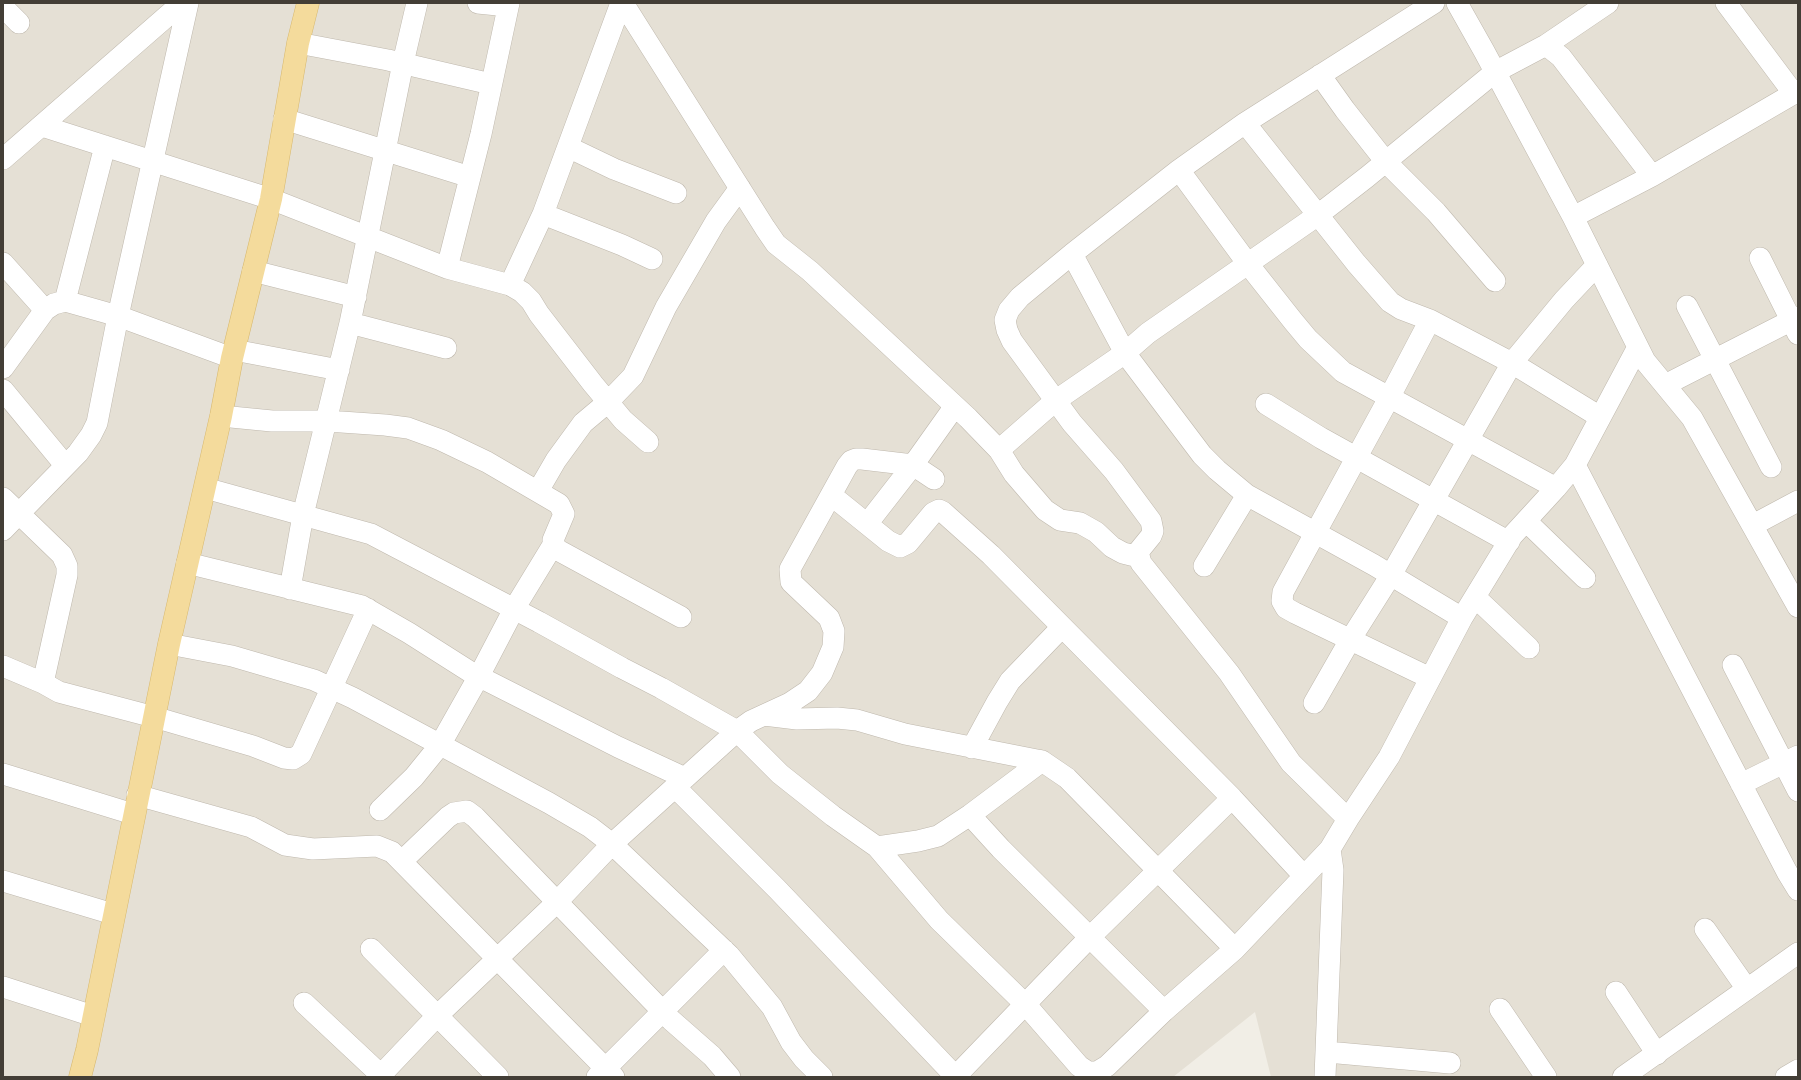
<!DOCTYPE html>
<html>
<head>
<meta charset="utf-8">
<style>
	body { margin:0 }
	#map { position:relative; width:1801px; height:1080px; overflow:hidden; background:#f1eee6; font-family:"Titillium Web",sans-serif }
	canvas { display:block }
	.frame { position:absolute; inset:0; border:4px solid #433e36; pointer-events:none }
</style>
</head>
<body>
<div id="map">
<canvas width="1801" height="1080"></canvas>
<div class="frame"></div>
</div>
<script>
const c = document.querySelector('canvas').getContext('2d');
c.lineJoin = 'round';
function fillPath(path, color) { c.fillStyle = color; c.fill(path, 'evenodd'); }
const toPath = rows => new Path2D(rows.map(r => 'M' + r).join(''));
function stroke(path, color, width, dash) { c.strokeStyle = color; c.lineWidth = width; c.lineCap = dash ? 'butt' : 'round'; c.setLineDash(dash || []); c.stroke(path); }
const residential = toPath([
	[3,3,1798,3,1798,1077,1271,1077,1255,1012,1173,1077,3,1077]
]);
const minor = toPath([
	[478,3,508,6],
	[623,3,765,228,776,244,810,271,968,418,999,450,1014,474,1045,510,1060,520,1080,523,1096,532,1112,547,1123,553,1139,557],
	[1457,3,1484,51,1573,217,1645,361,1692,418,1798,607],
	[1608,3,1546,45,1561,57,1652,176],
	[1726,3,1794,94],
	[3,7,19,23],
	[298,43,388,60,491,84],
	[1320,75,1345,110,1386,162,1436,212,1495,281],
	[284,119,470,177],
	[1245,123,1356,263,1390,302,1401,309,1430,320,1512,363,1600,417],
	[42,126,271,199,447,268,510,285,522,292,531,301,539,314,593,384,623,420,648,442],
	[568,147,614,169,676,193],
	[3,159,182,3],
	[1179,170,1248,264,1293,321,1308,339,1343,372,1556,488],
	[543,214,622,245,652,259],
	[1573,217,1652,176,1798,91],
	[1072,254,1125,353,1202,455,1217,470,1247,495,1374,565,1462,618],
	[1760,258,1798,334],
	[3,263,45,310],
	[447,268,481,134,509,3],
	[253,271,356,297],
	[510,285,543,214,621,3],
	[65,301,105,146],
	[1687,306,1771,467],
	[1430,320,1389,398,1283,592,1282,601,1286,608,1295,613,1430,678],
	[350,323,446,348],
	[234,350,339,370],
	[3,368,45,310,54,304,65,301,118,316,232,358],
	[1665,385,1798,317],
	[3,390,65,465],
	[1266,404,1321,438,1509,542],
	[221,416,272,421,327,421,385,425,408,428,441,440,487,462,559,504,564,514,553,540,556,549,681,617],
	[999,450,1055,401,1125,353,1148,333,1318,215,1367,177,1495,72,1546,45],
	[1575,465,1787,872,1798,890],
	[205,488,371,534,539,622,622,668,661,688,737,731,780,774,833,816,877,847,918,841,938,836,970,815,1042,761,1067,778,1235,949],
	[538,491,556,460,583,423,608,402,633,376,666,307,716,221,740,188],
	[831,495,888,541,900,547,908,543,933,513,939,510,943,512,991,555,1232,798,1304,876],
	[3,498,62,555,67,566,67,575,43,683,59,692,154,717,253,746,284,758,293,759,301,754,368,609],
	[1526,521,1585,578],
	[867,524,913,465,955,406],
	[1753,525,1798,501],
	[3,530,78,453,91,435,97,423,118,316,188,3],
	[187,563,362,606,409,633,472,673,618,747,685,778],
	[1204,566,1247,495],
	[290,589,303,515,350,323,403,63,417,3],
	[1475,597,1529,648],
	[169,644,232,656,314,680,353,698,549,803,590,827,612,844,729,955,772,1007,791,1042,804,1059,822,1077],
	[1733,665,1798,791],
	[3,666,43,683],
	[1314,703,1350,640,1391,575,1512,363,1564,300,1597,265],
	[764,715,797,719,837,718,857,720,905,734,1042,761],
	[972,748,997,702,1010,681,1062,627],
	[3,774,133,814],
	[1741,784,1798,756],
	[675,787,777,889,956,1077],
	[137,795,251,827,285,845,313,849,377,846,392,852,614,1077],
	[380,810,414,777,440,745,479,676,514,609,553,545],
	[970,815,1001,849,1164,1011],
	[1348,819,1291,763,1229,673,1141,563,1138,552,1151,536,1153,531,1151,521,1114,471,1072,423,1012,341,1007,330,1005,320,1009,310,1020,297,1072,254,1179,170,1245,123,1434,3],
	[877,847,939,920,1026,1005,1079,1066,1088,1072,1097,1072,1107,1066,1164,1011,1235,949,1330,849,1348,819,1389,757,1462,618,1512,536,1556,488,1575,465,1638,347],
	[402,861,448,817,454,813,467,811,475,817,671,1020,712,1056,730,1077],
	[3,881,113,914],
	[1705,929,1747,989],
	[371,949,498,1077],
	[3,987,93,1016],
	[1616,992,1657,1054],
	[304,1003,383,1077],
	[1500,1009,1546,1077],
	[1327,1052,1450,1063],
	[379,1077,437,1016,556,903,612,844,737,731,751,721,790,703,808,691,822,673,833,647,834,631,829,618,791,582,790,569,847,466,851,461,856,459,862,459,913,465,934,479],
	[597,1077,724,950],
	[955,1077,1089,938,1232,798],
	[1325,1077,1333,870,1330,849],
	[1623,1077,1798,953],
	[1786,1077,1798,1070]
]);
const major = toPath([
	[80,1077,87,1050,169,644,221,416,232,358,271,199,298,43,308,3]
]);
fillPath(residential, '#e5e0d5');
stroke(minor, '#bfb8ad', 22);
stroke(major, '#d7b86e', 23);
stroke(minor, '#fff', 21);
stroke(major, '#f4db9c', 22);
</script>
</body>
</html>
